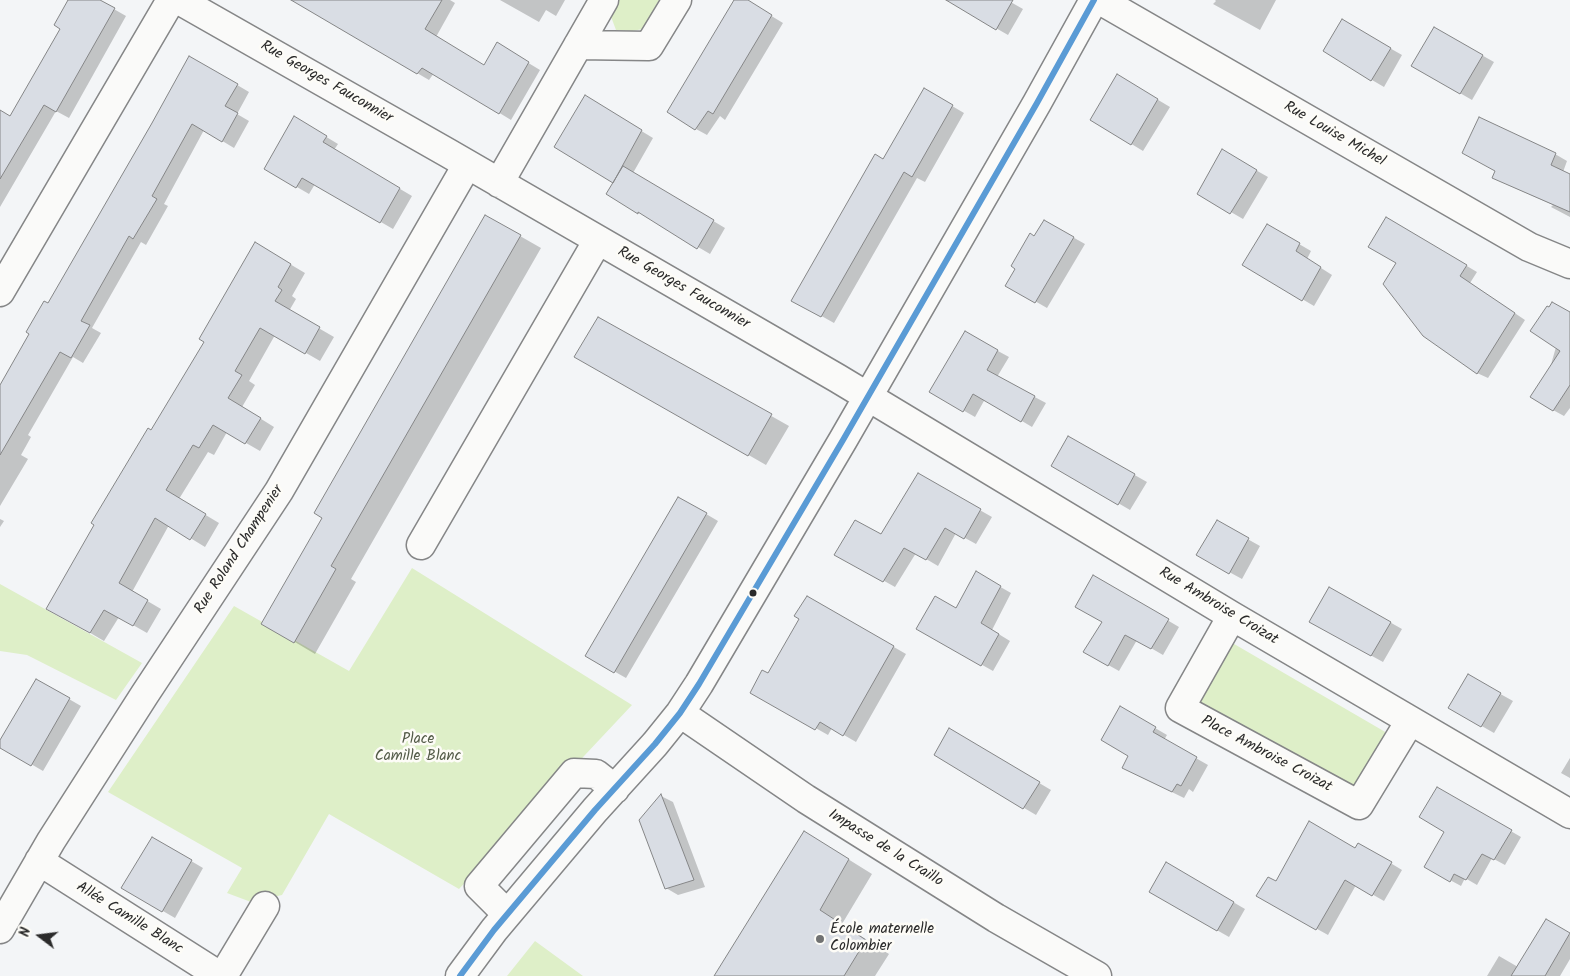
<!DOCTYPE html>
<html>
<head>
<meta charset="utf-8">
<style>
	body { margin:0 }
	#map { position:relative; width:1570px; height:976px; overflow:hidden; background:#f3f5f7; font-family:Kalam,sans-serif }
	canvas { display:block }
	.north { position:absolute; left:15px; top:911px; width:50px; height:50px; -webkit-text-stroke:4px #fdfcf7; paint-order:stroke; rotate:285deg; font-size:14px; font-weight:700; line-height:20px; text-align:center; color:#2b2b2b }
	.north::after { content:''; display:block; margin:auto; width:18px; height:22px; background:#2b2b2b; clip-path:polygon(50% 0,100% 100%,50% 72%,0 100%) }
</style>
</head>
<body>
<div id="map">
<canvas width="1570" height="976"></canvas>
<div class="north">N</div>
</div>
<script>
const c = document.querySelector('canvas').getContext('2d');
c.lineJoin = 'round';
function fillPath(path, color) { c.fillStyle = color; c.fill(path, 'evenodd'); }
const toPath = rows => new Path2D(rows.map(r => 'M' + r).join(''));
function stroke(path, color, width, dash) { c.strokeStyle = color; c.lineWidth = width; c.lineCap = dash ? 'butt' : 'round'; c.setLineDash(dash || []); c.stroke(path); }
function drawText(font, color, halo, rows, align = 'center') {
  c.font = font + ' Kalam,sans-serif'; c.lineWidth = 5; c.setLineDash([]); c.textBaseline = 'middle'; c.strokeStyle = halo; c.fillStyle = color; for (const [text, x, y, turn = 0] of rows) {
    c.save(); c.translate(x, y); c.rotate((+turn || 0) * Math.PI / 180); c.textAlign = isNaN(turn) ? turn : align; if (halo) c.strokeText(text, 0, 0); c.fillText(text, 0, 0); c.restore();
  }
}
const green = toPath([
	[618,0,659,0,643,29,632,31,616,30,610,14],
	[412,568,632,705,459,889,329,814,282,895,251,902,227,893,242,868,108,792,234,606,349,671],
	[0,584,142,663,116,700,27,655,0,651],
	[1229,641,1387,733,1354,792,1193,706],
	[535,941,583,976,507,976]
]);
const shadow = toPath([
	[69,0,98,0,126,16,69,118,56,111,0,207,0,112,10,117,62,28],
	[292,0,450,0,455,3,436,37,484,66,497,44,540,70,511,120,434,73,429,80],
	[500,0,565,0,556,16,546,10,539,22],
	[735,0,745,0,783,23,725,120,720,116,707,135,696,129],
	[947,0,1007,0,1023,9,1008,35],
	[1215,0,1276,0,1260,30,1213,4,1216,1],
	[1342,21,1402,55,1384,87,1372,80],
	[1435,29,1494,62,1472,100,1413,66],
	[190,57,249,92,237,114,249,121,234,148,204,130,164,204,168,206,146,245,141,242,92,328,101,333,83,363,73,357,28,435,31,437,21,455,28,459,0,506,0,388],
	[1118,76,1170,107,1143,151,1092,120],
	[925,90,964,113,925,182,917,178,834,323,793,300,883,160],
	[585,97,653,138,633,173,725,228,710,254,608,194,615,182],
	[295,118,338,144,334,150,412,196,393,229,315,184,309,194,266,169],
	[1222,151,1268,177,1243,219,1198,193],
	[1555,154,1567,161,1563,172,1570,175,1570,217,1551,207,1553,205,1506,184],
	[485,216,541,248,351,579,356,582,315,654,263,623,323,518],
	[1386,218,1477,272,1470,283,1525,320,1488,378,1477,373,1398,262],
	[1044,221,1085,244,1047,308,1007,285],
	[1268,226,1311,251,1307,259,1332,275,1314,306,1244,265],
	[256,244,305,273,292,296,296,299,289,311,334,337,320,361,275,335,249,381,255,385,242,407,274,427,260,451,227,432,214,455,208,452,179,499,219,523,205,547,169,525,132,592,161,609,147,633,119,617,104,641,48,608,205,341],
	[1570,316,1570,408,1564,416,1553,410,1550,368,1556,347],
	[598,318,789,426,766,465,576,356],
	[965,333,1009,357,997,377,1046,403,1032,427,985,399,975,417,931,392],
	[1069,438,1147,482,1130,510,1053,465],
	[918,475,992,517,976,544,956,533,938,566,916,553,895,587,836,554,882,535],
	[679,498,718,521,626,678,587,656],
	[0,519,4,521,0,527],
	[1217,522,1260,546,1242,579,1198,555],
	[976,573,1011,593,992,630,1010,641,993,671,918,629,956,610],
	[1094,577,1179,627,1163,655,1137,640,1119,671,1085,652,1103,622],
	[1329,588,1402,629,1383,662,1310,622],
	[807,597,906,654,856,742,832,728,828,735,752,692,768,675,801,619],
	[1468,676,1513,701,1494,733,1450,708],
	[36,680,81,706,43,771,0,746,0,743],
	[1121,708,1167,735,1164,740,1208,765,1193,792,1189,789,1184,798,1135,774,1130,756],
	[950,730,1051,790,1036,815,935,755],
	[1570,758,1570,778,1561,773],
	[1438,789,1521,837,1505,865,1492,858,1477,885,1465,878,1461,886,1426,867,1446,832],
	[661,796,673,802,705,887,678,895,666,888],
	[152,838,203,868,175,918,123,888],
	[1359,844,1402,870,1384,901,1356,885,1328,935,1258,896,1276,882,1356,849],
	[827,846,872,874,842,924,889,954,875,976,717,976],
	[1166,863,1245,909,1229,937,1150,892],
	[1546,921,1570,935,1570,959,1560,976,1487,976,1499,956,1518,967]
]);
const building = toPath([
	[68,0,100,0,115,8,56,112,44,105,0,179,0,110,10,116,60,29,54,25,68,0],
	[291,0,442,0,425,29,484,65,497,42,529,62,499,114,422,68,417,74,291,0],
	[734,0,748,0,772,15,713,114,708,111,695,130,667,112,734,0],
	[946,0,1013,0,996,30,946,0],
	[1342,19,1391,48,1371,81,1323,51,1342,19],
	[1434,27,1483,55,1460,94,1411,66,1434,27],
	[189,56,238,84,225,106,238,113,222,142,192,124,152,196,157,199,133,239,129,236,81,321,90,325,71,358,60,352,0,455,0,385,29,334,26,332,44,301,48,303,152,123,189,56],
	[1117,74,1158,99,1131,145,1090,120,1117,74],
	[924,88,953,105,912,177,904,172,821,317,791,301,875,154,883,159,924,88],
	[585,95,642,130,613,183,554,147,585,95],
	[294,116,327,136,323,142,400,188,380,223,302,178,296,188,264,169,294,116],
	[1479,117,1556,153,1551,165,1570,174,1570,212,1492,178,1495,171,1462,153,1479,117],
	[1222,149,1257,170,1230,214,1197,194,1222,149],
	[623,166,714,220,697,249,638,212,638,214,606,194,623,166],
	[485,215,521,235,331,566,336,569,294,643,261,624,322,518,314,513,485,215],
	[1386,217,1467,265,1460,276,1515,313,1477,374,1423,336,1383,284,1396,263,1368,247,1386,217],
	[1044,220,1074,237,1035,303,1005,286,1015,269,1011,266,1030,233,1034,236,1044,220],
	[1267,224,1300,243,1296,251,1321,267,1302,301,1242,265,1267,224],
	[255,242,291,264,278,287,282,290,275,301,320,327,305,354,260,328,235,371,242,375,228,398,261,418,245,444,213,425,199,448,193,445,166,490,206,514,190,540,155,518,119,583,148,600,133,626,104,610,90,633,46,609,94,525,91,523,148,428,151,430,204,342,199,339,255,242],
	[1552,302,1570,312,1570,385,1553,411,1530,397,1560,351,1530,331,1547,306,1549,307,1552,302],
	[598,317,772,414,748,456,574,357,598,317],
	[965,331,998,350,987,370,1035,396,1021,422,973,394,963,412,929,392,965,331],
	[1068,436,1135,474,1118,505,1051,466,1068,436],
	[918,473,981,509,964,539,945,528,926,560,904,548,883,582,834,555,855,520,881,534,918,473],
	[678,497,707,513,614,673,585,656,678,497],
	[1217,520,1249,538,1229,574,1196,555,1217,520],
	[976,571,1001,586,981,623,999,634,981,666,916,629,935,596,956,608,976,571],
	[1093,575,1169,619,1151,649,1125,635,1108,666,1083,652,1102,622,1075,607,1093,575],
	[1329,587,1391,622,1371,656,1309,622,1329,587],
	[807,596,894,646,843,736,820,722,815,730,750,693,762,670,768,673,799,619,794,616,807,596],
	[1468,674,1501,693,1481,727,1448,708,1468,674],
	[36,679,70,698,31,766,0,748,0,740,36,679],
	[1120,706,1156,727,1153,732,1197,757,1181,786,1177,784,1172,792,1122,768,1128,756,1101,740,1120,706],
	[949,728,1040,782,1023,809,934,755,949,728],
	[1437,787,1512,830,1494,860,1482,854,1466,880,1454,874,1450,882,1424,867,1444,832,1419,817,1437,787],
	[661,794,694,880,665,889,639,820,661,794],
	[1309,821,1355,848,1358,843,1392,862,1372,896,1345,880,1316,930,1256,896,1268,877,1276,881,1309,821],
	[804,831,849,859,820,910,866,940,844,976,714,976,804,831],
	[152,837,192,860,162,912,121,888,152,837],
	[1166,862,1234,902,1217,931,1149,892,1166,862],
	[1546,919,1570,933,1545,976,1511,976,1546,919]
]);
const minor = toPath([
	[179,0,448,153,837,378,1232,616,1570,814],
	[1100,0,1529,247,1570,264],
	[578,45,649,46,677,0],
	[499,183,604,0],
	[0,292,171,0],
	[421,545,598,240],
	[1232,616,1180,708,1359,805,1410,721],
	[680,713,806,799,996,918,1097,976],
	[39,861,220,976],
	[507,914,479,886,574,773,596,774,615,789],
	[0,929,51,841,145,694,279,491,467,165],
	[223,976,265,906],
	[460,976,494,930,595,810,655,744,680,713,699,684,843,440,1037,103,1094,0]
]);
const bus1 = toPath([
	[460,976,494,930,595,810,655,744,680,713,699,684,843,440,1037,103,1094,0]
]);
const markers = [
	[753,593,4.5,"#2b2b2b"],
	[820,939,5,"#717272"]
];
const streetNames = [
	["Rue Georges Fauconnier",326,83,30],
	["Rue Louise Michel",1334,135,30],
	["Rue Georges Fauconnier",683,289,30],
	["Rue Roland Champenier",240,550,-57],
	["Rue Ambroise Croizat",1218,607,31],
	["Place Ambroise Croizat",1266,755,28],
	["Impasse de la Craillo",885,849,32],
	["Allée Camille Blanc",129,919,32]
];
const parkNames = [
	["Place",418,740],
	["Camille Blanc",418,757]
];
const poiNames = [
	["École maternelle",830,930],
	["Colombier",830,947]
];
fillPath(green, '#deefc8');
fillPath(shadow, '#0003');
fillPath(building, '#d9dde4');
stroke(building, '#858687', 1);
stroke(minor, '#858687', 31);
stroke(minor, '#fafaf9', 28);
stroke(bus1, '#5a9bd5', 6);
for (const [x, y, r, color] of markers) { const dot = new Path2D(); dot.arc(x, y, r, 0, 2 * Math.PI); c.fillStyle = color; c.fill(dot); stroke(dot, '#fdfcf7', 2); }
drawText('15px', '#2b2b2b', '#fdfcf7', streetNames);
drawText('15px', '#535b48', '#fdfcf7', parkNames);
drawText('15px', '#2b2b2b', '#fdfcf7', poiNames, 'left');
</script>
</body>
</html>
